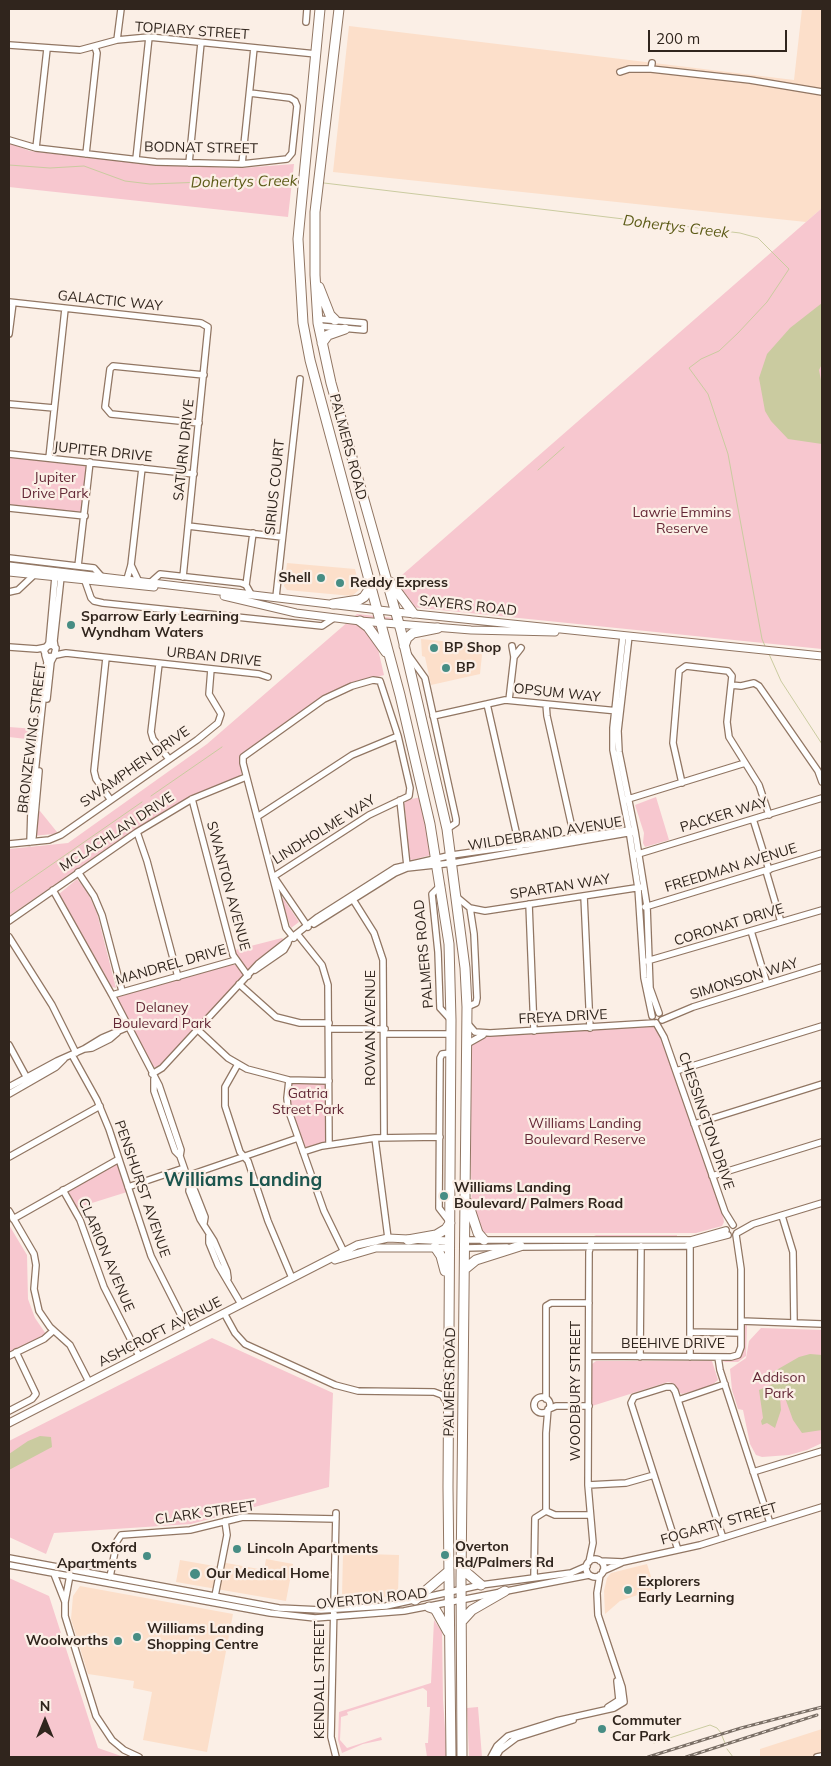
<!DOCTYPE html>
<html>
<head>
<meta charset="utf-8">
<style>
	body { margin:0 }
	#map { position:relative; width:831px; height:1766px; overflow:hidden; background:#fbefe6; font-family:Mulish,sans-serif }
	canvas { display:block }
	.frame { position:absolute; inset:0; border:10px solid #30251d; pointer-events:none }
	.north { position:absolute; left:20px; top:1696px; width:50px; height:50px; -webkit-text-stroke:4px #fbefe6; paint-order:stroke; rotate:0deg; font-size:14px; font-weight:700; line-height:20px; text-align:center; color:#30251d }
	.north::after { content:''; display:block; margin:auto; width:18px; height:22px; background:#30251d; clip-path:polygon(50% 0,100% 100%,50% 72%,0 100%) }
	.scale { position:absolute; left:648px; top:30px; width:139px; height:22px; box-sizing:border-box; border:2px solid #30251d; border-top:0; padding-left:6px; font-size:15px; line-height:18px; white-space:nowrap; color:#30251d; -webkit-text-stroke:4px #fbefe6; paint-order:stroke }
</style>
</head>
<body>
<div id="map">
<canvas width="831" height="1766"></canvas>
<div class="frame"></div>
<div class="north">N</div>
<div class="scale">200 m</div>
</div>
<script>
const c = document.querySelector('canvas').getContext('2d');
c.lineJoin = 'round';
function fillPath(path, color) { c.fillStyle = color; c.fill(path, 'evenodd'); }
const toPath = rows => new Path2D(rows.map(r => 'M' + r).join(''));
function stroke(path, color, width, dash) { c.strokeStyle = color; c.lineWidth = width; c.lineCap = dash ? 'butt' : 'round'; c.setLineDash(dash || []); c.stroke(path); }
function drawText(font, color, halo, rows, align = 'center') {
  c.font = font + ' Mulish,sans-serif'; c.lineWidth = 4.5; c.setLineDash([]); c.textBaseline = 'middle'; c.strokeStyle = halo; c.fillStyle = color; for (const [text, x, y, turn = 0] of rows) {
    c.save(); c.translate(x, y); c.rotate((+turn || 0) * Math.PI / 180); c.textAlign = isNaN(turn) ? turn : align; if (halo) c.strokeText(text, 0, 0); c.fillText(text, 0, 0); c.restore();
  }
}
const built = toPath([
	[802,9,822,9,822,208,806,222,333,172,349,26,794,80],
	[287,563,355,569,360,589,352,596,287,590,284,586],
	[421,639,483,645,480,674,431,685,425,657,422,656],
	[349,1551,366,1551,366,1554,399,1555,398,1595,367,1600,346,1601,342,1597,343,1553,349,1553],
	[266,1559,293,1564,286,1601,176,1582,180,1560,220,1567,221,1562,264,1570],
	[647,1564,655,1589,620,1601,605,1614,604,1591,607,1578,611,1573],
	[80,1586,233,1614,207,1752,143,1740,152,1692,133,1688,134,1681,88,1674,71,1619,73,1596],
	[822,1729,822,1757,760,1757,760,1749]
]);
const green = toPath([
	[9,143,30,151,156,165,242,168,294,164,288,217,9,187],
	[822,208,822,649,411,607,394,582],
	[9,456,86,465,88,468,83,512,9,506],
	[357,614,394,618,372,638,378,649,384,675,346,686,241,755,239,760,242,772,240,776,191,796,125,836,9,916,9,849,68,843,207,744],
	[9,727,36,729,35,740,9,737],
	[421,797,431,855,412,860,409,859,406,855,406,818,404,804,407,800],
	[656,797,669,840,645,847,643,843,644,833,635,805],
	[40,811,57,832,53,834,33,836,35,814],
	[77,879,87,891,97,913,116,988,112,987,59,894],
	[283,898,299,922,291,928,281,899],
	[282,938,286,942,248,970,236,955,235,950],
	[232,964,238,966,244,974,242,978,163,1063,158,1067,152,1067,117,999,118,995],
	[655,1026,661,1037,723,1216,724,1222,722,1226,696,1233,481,1233,472,1215,468,1044,487,1036],
	[292,1083,325,1083,327,1085,326,1143,307,1149,303,1147,289,1103],
	[115,1163,119,1166,127,1192,76,1208,68,1190],
	[9,1225,27,1255,28,1299,35,1318,46,1334,9,1354],
	[594,1235,677,1235,677,1236,598,1237],
	[747,1324,746,1356,738,1362,722,1362,742,1356,743,1329],
	[761,1328,822,1330,822,1443,807,1450,789,1455,762,1457,756,1455,750,1444,743,1410,738,1409,732,1390,730,1369,746,1358,749,1341],
	[212,1338,333,1393,329,1487,191,1524,54,1533,46,1554,9,1537,9,1441],
	[596,1361,712,1361,718,1380,711,1386,682,1394,678,1392,675,1384,668,1382,592,1406,592,1364],
	[9,1578,49,1596,98,1748,124,1757,9,1757],
	[434,1620,442,1632,443,1700,447,1757,427,1757,425,1743,428,1743,430,1707,427,1707,427,1691,423,1688,347,1712,348,1715,341,1717,340,1740,347,1748,381,1737,382,1740,363,1744,342,1753,338,1740,339,1712,431,1683],
	[478,1707,482,1757,469,1757,467,1708]
]);
const water = toPath([
	[822,303,822,364,819,370,822,385,822,444,788,439,771,421,765,411,759,378,767,354,790,328],
	[810,1354,822,1355,822,1430,802,1433,793,1420,784,1395,780,1397,781,1410,775,1428,767,1423,762,1425,761,1421,763,1418,759,1390,777,1382,778,1379,773,1372,799,1357],
	[40,1436,51,1437,52,1447,9,1470,9,1454,28,1441]
]);
const stream = toPath([
	[9,165,50,168,84,166,125,181,150,184,286,179,300,181],
	[324,183,740,233,758,238,789,269,767,302,738,333,719,351,701,359,689,368,708,394,728,454,762,639,765,646],
	[538,470,564,447],
	[769,654,781,681,822,744],
	[151,796,222,747],
	[9,894,142,802],
	[722,1736,725,1743],
	[654,1743,710,1725,717,1728,721,1733],
	[727,1749,733,1757]
]);
const minor = toPath([
	[306,22,307,9],
	[117,40,121,9],
	[9,45,80,50,117,40,149,37,316,54],
	[651,69,750,80,822,92],
	[620,72,629,69,651,69,652,63],
	[9,140,36,148,156,162,242,164,287,159,292,153,297,106,295,101,290,98,250,93],
	[36,148,47,49],
	[86,154,97,53,95,47],
	[136,159,149,37],
	[189,163,201,43],
	[242,164,254,48],
	[9,302,201,323,208,327,183,577],
	[318,319,364,323,364,330,319,326],
	[9,334,13,303],
	[9,404,54,408],
	[199,423,111,414,105,407,110,369,113,366,204,375],
	[9,454,194,474],
	[49,458,65,309],
	[9,508,85,516],
	[188,526,282,537],
	[9,558,94,568,101,576],
	[131,565,138,580],
	[78,566,90,462],
	[127,579,131,565,142,468],
	[85,581,91,598,94,601,103,603,322,626,334,618],
	[151,582,160,574,241,583,246,585,251,594],
	[246,585,253,533],
	[9,592,18,590,35,574],
	[276,597,300,379],
	[623,636,613,728,613,750,629,830,638,888,644,978,652,1016],
	[629,636,618,731,619,752,635,831,647,906,650,988,659,1013],
	[47,646,52,645,56,648,54,656,47,657,44,651,49,643,55,577],
	[9,647,37,649,47,647],
	[55,647,54,641,61,577],
	[407,653,425,678,456,819,456,823,447,829],
	[56,655,66,653,259,674,268,677],
	[514,657,521,648],
	[106,658,94,771,96,779,110,799],
	[159,664,151,732,153,739,169,759],
	[731,685,741,686,754,683,759,686,818,771,822,782],
	[47,699,51,662,54,656],
	[509,700,514,657,512,646],
	[487,704,520,849],
	[546,704,547,716,575,841],
	[433,716,505,700,618,711],
	[682,783,673,743,679,671,686,666,728,671,732,676,727,722,729,737,759,785,769,815],
	[192,799,233,955,248,976],
	[400,800,407,866],
	[625,800,745,763],
	[257,817,352,755,398,736],
	[753,819,769,870],
	[137,832,147,861,178,977],
	[30,842,31,810,47,662,45,655],
	[30,842,33,837,39,771],
	[9,844,49,840,61,835,197,740,218,723,221,714,209,694,211,669],
	[635,855,822,798],
	[766,871,781,922],
	[78,872,94,896,102,915,122,991],
	[273,877,369,815,409,796,410,788,398,736,380,681,373,680,352,686,324,699,243,757,243,763,286,928,294,938],
	[276,880,308,927],
	[441,885,432,894,438,952,440,1008,451,1020],
	[53,890,112,995,159,1085,181,1150,180,1156],
	[584,896,590,1028],
	[352,898,374,933,383,960,384,1137],
	[458,898,470,908,474,934,477,998,476,1003,467,1007],
	[529,904,534,1031],
	[645,907,822,853],
	[470,908,485,911,642,887],
	[9,921,137,832,192,799,246,777],
	[314,924,395,873,407,868,453,863,633,832],
	[751,931,767,984],
	[298,935,322,965,328,985,329,1145],
	[9,937,52,1005,76,1053],
	[647,961,822,910],
	[255,970,284,950,288,943],
	[239,984,276,1017,300,1023,329,1023],
	[112,995,236,960],
	[662,1020,693,1007,822,967],
	[656,1023,664,1037,725,1212,733,1225],
	[468,1024,475,1032,490,1033,654,1023],
	[197,1029,228,1058,247,1069,289,1080,329,1081],
	[329,1029,385,1029],
	[384,1034,451,1034],
	[467,1044,483,1035],
	[9,1045,28,1080],
	[84,1049,92,1048,110,1039,117,1033],
	[72,1055,97,1100,109,1129,151,1256,189,1331],
	[238,1064,225,1087,225,1106,240,1152,248,1161,268,1221,292,1278],
	[676,1071,822,1026],
	[152,1074,162,1068,258,964,318,917,395,868,452,855,629,830,635,831],
	[154,1079,154,1091,175,1151,180,1156,190,1185,194,1189,205,1217,204,1223],
	[289,1080,287,1098,288,1109,324,1211,344,1252],
	[9,1087,57,1061,84,1049,102,1038,128,1027],
	[9,1094,56,1067,64,1059],
	[694,1124,822,1084],
	[375,1138,388,1238],
	[303,1152,322,1146,375,1138,440,1137],
	[9,1157,100,1106],
	[187,1176,298,1138],
	[712,1176,822,1142],
	[190,1185,189,1191,200,1219,214,1241,227,1271,228,1278],
	[128,1187,184,1168],
	[63,1190,80,1220,104,1287,139,1356],
	[9,1211,34,1254,36,1265,34,1289,39,1311,50,1327,70,1345,89,1382],
	[782,1216,793,1252,794,1323],
	[13,1219,119,1159],
	[449,1221,439,1208,440,1058,442,1054,451,1053],
	[737,1233,753,1224,822,1203],
	[209,1236,209,1243,218,1265,241,1304],
	[465,1240,691,1240,726,1230],
	[517,1247,686,1246,728,1235],
	[465,1248,507,1247],
	[224,1313,235,1333,245,1344,335,1385,358,1391,434,1392,442,1395,447,1403],
	[741,1321,822,1324],
	[690,1332,741,1333],
	[9,1356,44,1339,53,1331],
	[589,1356,731,1357,738,1355,741,1347,741,1269,736,1235],
	[640,1357,641,1246],
	[690,1357,690,1246],
	[718,1357,720,1370,770,1523],
	'534 1405a8 8 0 1 1 16 0a8 8 0 1 1-16 0Z',
	[546,1399,546,1306,551,1303,589,1303],
	[678,1400,725,1384],
	[548,1409,546,1433,546,1511,555,1515,589,1515],
	[549,1409,556,1406,589,1406],
	[9,1411,32,1399,36,1394,16,1352],
	[753,1472,822,1451],
	[588,1485,626,1483,654,1475],
	[678,1550,631,1403,634,1397,666,1387,672,1387,675,1391,723,1538],
	[9,1558,279,1608,321,1610,386,1606,481,1585,571,1573,587,1566],
	'586 1568a9 9 0 1 1 18 0a9 9 0 1 1-18 0Z',
	[600,1561,623,1562,700,1545,822,1507],
	[589,1562,593,1543,588,1485,589,1252,592,1240],
	[9,1565,270,1613,315,1618,404,1611,589,1575],
	[603,1571,621,1563],
	[54,1574,65,1602],
	[70,1575,65,1602,65,1616,96,1716,112,1740,124,1750,139,1757],
	[110,1577,117,1541,121,1535,190,1530,243,1517,336,1519],
	[534,1577,535,1518,546,1511],
	[215,1596,227,1535,225,1521],
	[608,1707,619,1700,617,1681],
	[336,1757,331,1737,336,1513],
	[491,1757,497,1746,508,1736,556,1721,614,1708,624,1702,622,1687,598,1615,597,1593,600,1575],
	[496,1757,500,1750,516,1738,573,1720],
	[817,1757,822,1756]
]);
const major = toPath([
	[9,566,396,612,822,656],
	[9,572,154,587],
	[224,596,296,613,360,621,471,630,555,632],
	[335,1260,376,1248,449,1248],
	[9,1423,357,1245,388,1238,449,1241]
]);
const highway = toPath([
	[320,9,298,239,303,323,310,360,400,695,430,824,449,944,451,1020,448,1487,451,1757],
	[339,9,315,212,315,275,318,323,331,383,401,631,447,829,465,968,467,1007,461,1580,462,1757],
	[319,287,330,315,335,320],
	[322,343,328,335,345,329],
	[390,582,413,613],
	[333,604,359,600,364,597,372,585],
	[360,621,368,627,386,652],
	[404,646,407,638,413,633,438,628],
	[468,1203,478,1233,484,1240],
	[408,1240,436,1235,446,1229,450,1223],
	[435,1247,441,1256,445,1271],
	[465,1269,476,1260,520,1246],
	[461,1563,467,1573,481,1585],
	[415,1600,449,1571],
	[429,1607,435,1609,438,1614,448,1632],
	[462,1621,472,1610,505,1591]
]);
const rail = toPath([
	[648,1757,741,1728,822,1707],
	[686,1757,817,1715]
]);
const markers = [
	[321,578,5,"#478d84"],
	[340,583,5,"#478d84"],
	[71,625,5,"#478d84"],
	[434,648,5,"#478d84"],
	[446,668,5,"#478d84"],
	[444,1196,5,"#478d84"],
	[237,1549,5,"#478d84"],
	[445,1555,5,"#478d84"],
	[147,1556,5,"#478d84"],
	[195,1574,6,"#478d84"],
	[628,1590,5,"#478d84"],
	[137,1637,5,"#478d84"],
	[118,1641,5,"#478d84"],
	[602,1729,5,"#478d84"]
];
const streetNames = [
	["TOPIARY STREET",192,31,4],
	["BODNAT STREET",201,148,1],
	["GALACTIC WAY",110,301,6],
	["PALMERS ROAD",348,447,75],
	["SATURN DRIVE",184,450,-84],
	["JUPITER DRIVE",103,452,6],
	["SIRIUS COURT",275,487,-84],
	["SAYERS ROAD",468,606,6],
	["URBAN DRIVE",214,657,6],
	["OPSUM WAY",557,693,6],
	["BRONZEWING STREET",32,738,-83],
	["SWAMPHEN DRIVE",135,767,-35],
	["PACKER WAY",724,815,-17],
	["LINDHOLME WAY",324,830,-32],
	["MCLACHLAN DRIVE",117,832,-33],
	["WILDEBRAND AVENUE",545,834,-9],
	["FREEDMAN AVENUE",731,868,-17],
	["SWANTON AVENUE",228,886,75],
	["SPARTAN WAY",560,887,-9],
	["CORONAT DRIVE",729,925,-17],
	["PALMERS ROAD",424,954,-95],
	["MANDREL DRIVE",171,965,-16],
	["SIMONSON WAY",744,979,-17],
	["FREYA DRIVE",563,1017,-3],
	["ROWAN AVENUE",371,1028,-90],
	["CHESSINGTON DRIVE",706,1121,71],
	["PENSHURST AVENUE",142,1189,71],
	["CLARION AVENUE",106,1255,67],
	["ASHCROFT AVENUE",160,1332,-27],
	["BEEHIVE DRIVE",673,1344],
	["PALMERS ROAD",450,1382,-89],
	["WOODBURY STREET",576,1391,-90],
	["CLARK STREET",205,1513,-8],
	["FOGARTY STREET",719,1524,-16],
	["OVERTON ROAD",372,1599,-6],
	["KENDALL STREET",320,1680,-90]
];
const parkNames = [
	["Jupiter",55,478],
	["Drive Park",55,494],
	["Lawrie Emmins",682,513],
	["Reserve",682,529],
	["Delaney",162,1008],
	["Boulevard Park",162,1024],
	["Gatria",308,1094],
	["Street Park",308,1110],
	["Williams Landing",585,1124],
	["Boulevard Reserve",585,1140],
	["Addison",779,1378],
	["Park",779,1394]
];
const poiNames = [
	["Shell",311,578,"right"],
	["Reddy Express",350,583],
	["Sparrow Early Learning",81,617],
	["Wyndham Waters",81,633],
	["BP Shop",444,648],
	["BP",456,668],
	["Williams Landing",454,1188],
	["Boulevard/ Palmers Road",454,1204],
	["Overton",455,1547],
	["Rd/Palmers Rd",455,1563],
	["Oxford",137,1548,"right"],
	["Apartments",137,1564,"right"],
	["Lincoln Apartments",247,1549],
	["Our Medical Home",206,1574],
	["Explorers",638,1582],
	["Early Learning",638,1598],
	["Williams Landing",147,1629],
	["Shopping Centre",147,1645],
	["Woolworths",108,1641,"right"],
	["Commuter",612,1721],
	["Car Park",612,1737]
];
const waterNames = [
	["Dohertys Creek",244,182,-1],
	["Dohertys Creek",676,227,7]
];
const districtNames = [
	["Williams Landing",243,1180]
];
fillPath(built, '#fcdfca');
fillPath(green, '#f7c7cf');
fillPath(water, '#cacba0');
stroke(stream, '#cacba0', 1);
stroke(minor, '#917663', 8);
stroke(major, '#917663', 9);
stroke(highway, '#917663', 11);
stroke(minor, '#fff', 5.5);
stroke(major, '#fff', 7);
stroke(highway, '#fff', 9);
stroke(rail, '#7a6f66', 3);
stroke(rail, '#fbefe6', 1, [4]);
for (const [x, y, r, color] of markers) { const dot = new Path2D(); dot.arc(x, y, r, 0, 2 * Math.PI); c.fillStyle = color; c.fill(dot); stroke(dot, '#fbefe6', 2); }
drawText('14px', '#30251d', '#fbefe6', streetNames);
drawText('14px', '#642836', '#fbefe6', parkNames);
drawText('bold 14px', '#30251d', '#fbefe6', poiNames, 'left');
drawText('italic 15px', '#5c5b17', '#fbefe6', waterNames);
drawText('bold 19px', '#1c554e', '#fbefe6', districtNames);
</script>
</body>
</html>
